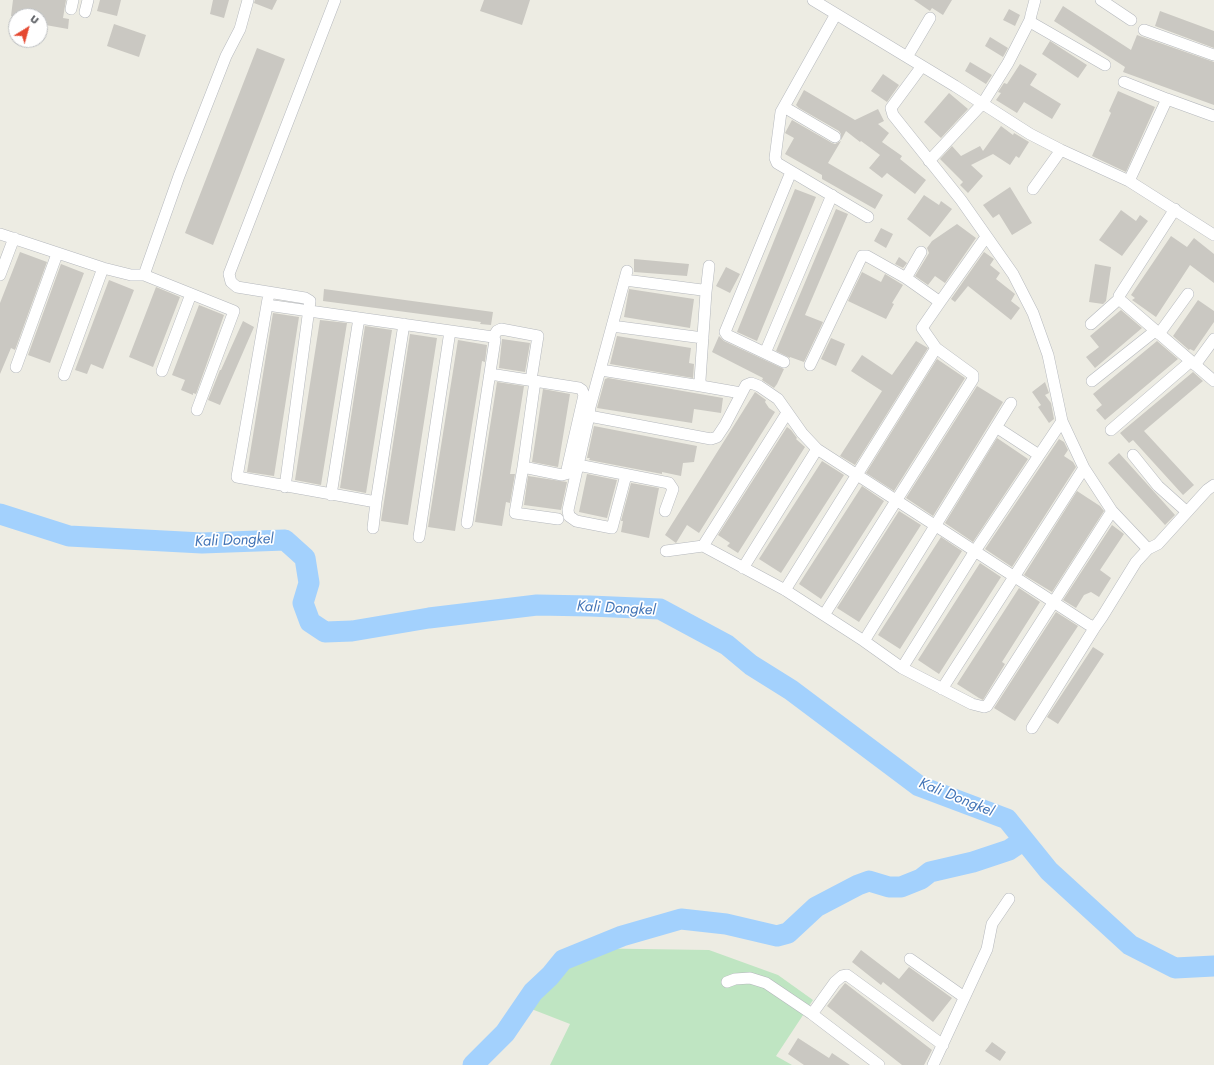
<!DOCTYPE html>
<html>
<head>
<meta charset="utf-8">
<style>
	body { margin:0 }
	#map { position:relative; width:1214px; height:1065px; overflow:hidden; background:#edece3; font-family:Jost,sans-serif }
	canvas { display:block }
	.north { position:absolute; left:8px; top:8px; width:40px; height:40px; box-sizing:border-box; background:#fff; border:1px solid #bdbfc1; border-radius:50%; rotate:37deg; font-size:11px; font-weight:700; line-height:16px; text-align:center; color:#5b5e63 }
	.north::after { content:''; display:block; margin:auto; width:14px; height:18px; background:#e54931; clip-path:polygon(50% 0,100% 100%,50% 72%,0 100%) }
</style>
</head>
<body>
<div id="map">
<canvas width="1214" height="1065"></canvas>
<div class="north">U</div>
</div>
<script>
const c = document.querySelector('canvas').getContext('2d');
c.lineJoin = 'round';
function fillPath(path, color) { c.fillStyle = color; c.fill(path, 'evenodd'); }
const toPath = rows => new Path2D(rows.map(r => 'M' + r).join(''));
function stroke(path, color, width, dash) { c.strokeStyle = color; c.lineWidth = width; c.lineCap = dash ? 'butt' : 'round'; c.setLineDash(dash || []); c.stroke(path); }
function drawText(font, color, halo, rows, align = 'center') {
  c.font = font + ' Jost,sans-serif'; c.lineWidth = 3.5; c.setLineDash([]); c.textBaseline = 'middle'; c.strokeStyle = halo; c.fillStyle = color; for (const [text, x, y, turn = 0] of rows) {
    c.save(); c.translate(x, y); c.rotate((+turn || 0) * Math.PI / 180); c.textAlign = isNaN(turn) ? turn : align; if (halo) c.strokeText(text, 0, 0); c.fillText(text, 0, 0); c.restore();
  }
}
const green = toPath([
	[572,948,709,950,778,975,813,1000,776,1056,792,1065,550,1065,570,1024,516,1003]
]);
const river = toPath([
	[0,514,69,536,202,543,285,540,305,558,309,583,303,603,310,622,325,632,352,631,429,618,537,605,590,606,660,609,727,645,751,665,791,690,919,786,1007,819,1049,871,1130,945,1175,968,1214,966],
	[473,1065,505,1033,533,992,550,976,563,960,622,936,681,919,726,924,777,936,788,933,816,907,858,885,869,881,889,887,901,887,921,879,930,872,973,862,1009,850,1024,840]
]);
const building = toPath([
	[13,0,66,0,63,18,69,19,68,29,40,24,40,16,11,16],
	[100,0,121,0,117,16,97,11],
	[213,0,229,0,224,18,210,14],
	[255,0,277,0,272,10,254,3],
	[484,0,530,0,522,25,480,11],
	[914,0,952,0,943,15,932,8,930,11],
	[1063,6,1131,50,1137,35,1214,62,1214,105,1123,72,1125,67,1054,21],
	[1009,9,1020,15,1015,26,1003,20],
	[1160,11,1214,31,1214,48,1155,26],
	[114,24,146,35,139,57,107,46],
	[990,37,1008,48,1003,57,985,46],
	[1050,41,1087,65,1078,78,1042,54],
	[257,48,285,59,213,245,185,233],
	[970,62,992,75,986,84,965,71],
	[1020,64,1037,74,1030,85,1061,104,1052,119,1024,102,1017,113,996,100,1001,93,998,92,1004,83,1007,84],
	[883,74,899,85,887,102,871,91],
	[804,90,855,120,878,109,884,121,878,124,889,133,882,142,902,156,900,159,926,180,915,194,887,173,882,178,869,168,880,155,861,141,860,142,846,131,841,140,841,134,839,131,799,108,796,105],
	[1118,91,1155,107,1126,172,1092,156,1111,113,1109,111],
	[949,93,968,109,941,138,924,122],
	[792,120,832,143,835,144,841,141,828,163,883,195,875,209,822,179,822,175,785,154,794,138,785,133],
	[1001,126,1013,135,1014,133,1029,142,1019,158,1016,156,1010,165,993,154,971,165,983,176,968,193,960,185,963,182,940,159,952,146,961,156,980,146,983,151],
	[1010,187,1032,223,1012,235,999,214,993,218,983,205],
	[795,189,816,197,757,341,737,332],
	[924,195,939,205,941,201,952,209,930,237,907,219],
	[836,209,848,214,805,315,823,322,804,362,790,357,790,358,776,351],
	[1121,210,1136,221,1140,215,1148,221,1122,256,1099,240],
	[957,224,976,238,945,283,935,276,928,285,915,276,929,253,927,248,932,241],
	[881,228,893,234,886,248,874,241],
	[1171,236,1187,247,1194,238,1214,254,1214,283,1190,265,1156,317,1132,300,1135,298,1131,295],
	[20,252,47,262,15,350,11,348,0,374,0,303],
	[984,252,994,259,990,265,1000,273,996,279,1015,294,1011,301,1020,308,1011,320,968,286,955,302,951,299],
	[899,257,907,263,903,268,895,264],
	[634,259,689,264,687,276,634,272],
	[61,264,84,273,50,363,28,355],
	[1095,264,1111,267,1106,301,1103,304,1089,302],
	[726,267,740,274,730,293,716,286],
	[862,272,881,282,885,274,903,285,892,303,894,304,886,319,848,301],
	[109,280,134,290,103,369,91,364,87,374,75,370],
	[156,287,180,297,153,367,129,357],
	[324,289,493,312,491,325,480,324,481,322,323,301],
	[629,289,694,299,690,328,624,317],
	[1198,300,1214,311,1214,322,1194,351,1190,349,1189,350,1173,336],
	[199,305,224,315,196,394,193,393,193,395,181,390,185,380,172,375],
	[1121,310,1142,328,1095,368,1086,357,1099,347,1090,336],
	[273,313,299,317,274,476,247,472],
	[320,320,347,323,321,485,295,480],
	[243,321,254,327,220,405,208,400,220,370,221,370],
	[365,326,392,330,366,493,340,488],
	[410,334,437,338,408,525,381,521],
	[617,336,691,348,689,363,694,364,693,378,610,364],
	[719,336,724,341,784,369,777,384,774,388,762,380,763,378,712,352],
	[831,338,845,344,836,366,821,359],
	[502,339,530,343,525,372,499,368],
	[458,340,487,345,485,362,482,361,480,375,455,531,428,527],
	[916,341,928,348,855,465,840,456,882,391,851,371,862,355,892,375],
	[1157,341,1178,359,1105,420,1096,410,1102,405,1093,394],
	[937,359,965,378,894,491,866,473],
	[1193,372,1203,381,1144,431,1194,485,1183,495,1133,440,1129,443,1120,433],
	[608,378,723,398,721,413,694,409,692,423,597,408,605,379],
	[497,382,524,386,510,474,515,474,510,503,506,502,502,526,475,522],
	[1045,382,1049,393,1045,395,1051,403,1054,419,1049,423,1038,407,1041,405,1032,392],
	[977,386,1003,402,933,516,906,498],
	[543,389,570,394,558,467,532,462],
	[755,392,766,400,765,402,769,408,775,412,699,533,687,525,676,543,665,535],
	[594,426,697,446,694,462,683,463,681,476,662,472,662,474,589,460,590,458,587,458],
	[787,427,791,430,797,438,796,439,805,447,738,553,727,546,730,543,718,535],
	[997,438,1028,459,973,542,945,523],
	[1059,439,1064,442,1068,450,1064,456,1073,462,1076,467,1012,567,985,549],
	[1119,453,1175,515,1165,525,1108,463],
	[822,461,844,475,781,573,759,559],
	[587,474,617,480,607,518,579,512],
	[528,476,567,482,561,510,524,505],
	[631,483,659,488,649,538,621,532,623,521,621,521],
	[862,486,884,501,821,599,799,584],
	[1077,491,1100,506,1104,511,1052,592,1024,575],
	[899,511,921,525,859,622,837,608],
	[1112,525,1124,534,1100,570,1111,578,1099,597,1091,592,1084,595,1076,608,1063,600],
	[941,537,962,551,900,649,878,635],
	[980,563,1001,577,939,674,918,660],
	[1019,588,1040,602,1002,662,1005,664,983,700,979,698,957,684],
	[1056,612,1078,626,1015,721,994,708],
	[1093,647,1104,654,1058,724,1047,717],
	[861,950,899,979,909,967,952,998,933,1022,883,982,881,985,852,962],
	[845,983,932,1050,924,1065,902,1065,827,1006],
	[798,1038,829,1058,832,1053,850,1065,804,1065,788,1054],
	[992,1042,1006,1052,1000,1061,985,1051]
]);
const minor = toPath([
	[813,0,955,86,1030,134,1061,150,1129,181,1214,235],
	[1035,0,1031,15,1030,20,1032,23,1105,65],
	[1101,0,1131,20],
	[71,9,73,0],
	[85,12,88,0],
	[836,14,781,112,775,158,777,163,868,217],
	[1144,30,1214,55],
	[907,57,930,18],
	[922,66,891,108,893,115,961,200,1013,274,1033,313,1048,355,1062,421],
	[1124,82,1167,99],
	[784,107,835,137],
	[929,161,983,103,1008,63,1030,20],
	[1129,181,1167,99,1214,116],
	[1033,189,1061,150],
	[1175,209,1119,296,1119,299,1214,381],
	[0,234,103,268,131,275,144,275,179,176,226,56,240,29,248,0],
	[921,252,906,278,940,302,986,237],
	[627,271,590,407,589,416,711,439,717,437,725,425,746,385,751,383,759,386,778,399,802,433,817,449,1089,625,1095,627,1102,617,1136,562,1148,549,1158,544,1207,490,1214,485],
	[0,275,14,238],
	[144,275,234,311,197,410],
	[625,280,702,290,706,292,700,380,701,386,741,393],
	[706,292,709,266],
	[268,299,237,477,376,502,373,528],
	[267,305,493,337,495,340,467,523],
	[1091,324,1119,299],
	[612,326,703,338],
	[1159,334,1188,294],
	[493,337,497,331,501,329,538,336,531,380],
	[765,353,832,195],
	[784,362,727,335,725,332,791,172],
	[810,365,862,256,867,256,906,278],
	[1195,365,1214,339],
	[16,367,57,254],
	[601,370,701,386],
	[162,371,191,294],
	[490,374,579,388,582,390,584,395,566,474,562,475,523,467,535,381],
	[64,375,103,268],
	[1092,381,1155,331],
	[589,416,578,465,669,483,673,489,665,511],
	[996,427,1039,455],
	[1111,430,1191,361],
	[1133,455,1158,486,1187,512],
	[578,465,568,510,569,516,576,521,612,528,626,475],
	[523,467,515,513,558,519],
	[285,487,310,301,305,298,237,287,231,282,229,274,335,0],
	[331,495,359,318],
	[376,502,404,324],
	[419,537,450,331],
	[703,546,785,590,864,641,902,668,972,704,984,707,987,706,1112,511],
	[666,551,703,546,787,413],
	[743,568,817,449],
	[785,590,936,348],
	[824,615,973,379,973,375,936,348,922,328,940,302],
	[864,641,1011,403],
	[902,668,975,551,1062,421,1084,468,1112,511,1148,549],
	[942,689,1084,468],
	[1032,728,1095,627],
	[910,959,964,997],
	[727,982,735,979,750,978,766,983,812,1014,835,982,842,976,847,975,943,1045],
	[812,1014,879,1065],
	[933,1065,987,949,992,924,1009,899]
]);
const waterNames = [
	["Kali Dongkel",234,541,-2],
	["Kali Dongkel",616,609,3],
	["Kali Dongkel",956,798,22]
];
fillPath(green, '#bfe5c2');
stroke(river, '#a3d1fd', 21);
fillPath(building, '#cac8c2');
stroke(minor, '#b5b8bd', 12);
stroke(minor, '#fff', 11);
drawText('italic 15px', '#4375b7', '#fff', waterNames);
</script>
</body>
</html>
